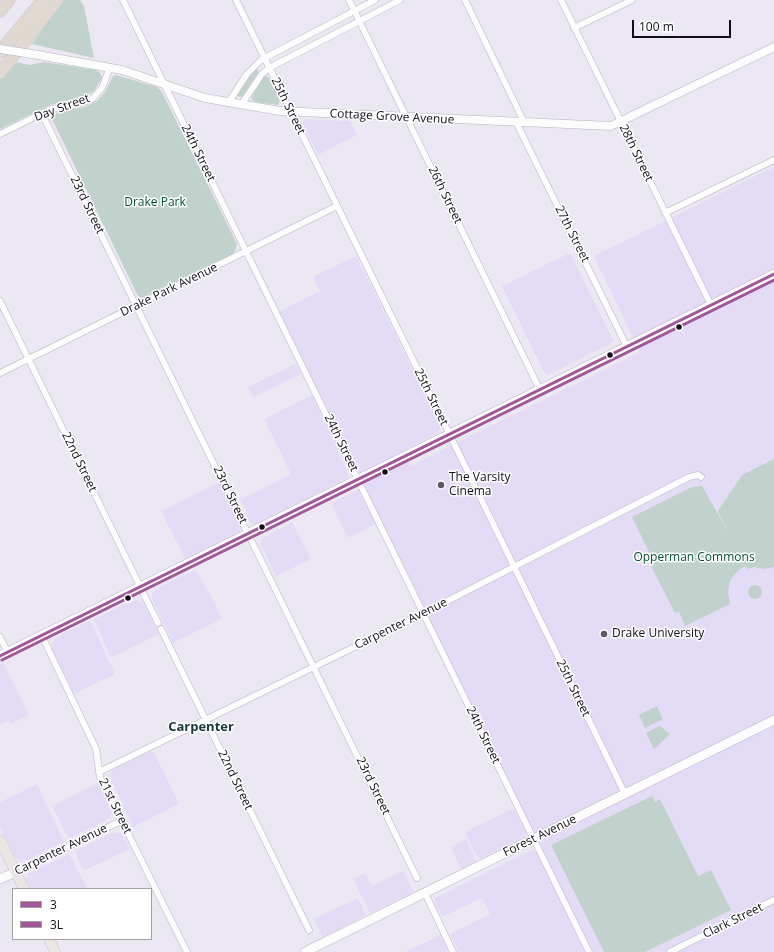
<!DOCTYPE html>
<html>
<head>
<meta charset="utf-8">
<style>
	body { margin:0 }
	#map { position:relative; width:774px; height:952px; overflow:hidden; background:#ebe8f4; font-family:"Open Sans",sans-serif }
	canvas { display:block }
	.legend { position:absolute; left:12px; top:888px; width:140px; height:52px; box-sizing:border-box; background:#fff; border:1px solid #a09fa3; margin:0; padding:5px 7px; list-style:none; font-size:12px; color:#110e18 }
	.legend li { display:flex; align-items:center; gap:8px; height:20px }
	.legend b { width:20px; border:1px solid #a09fa3 }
	.scale { position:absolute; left:632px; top:20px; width:99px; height:18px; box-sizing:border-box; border:2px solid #110e18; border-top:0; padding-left:5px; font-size:12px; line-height:14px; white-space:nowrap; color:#110e18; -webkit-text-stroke:3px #fff; paint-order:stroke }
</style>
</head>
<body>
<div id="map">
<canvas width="774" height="952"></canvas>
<ul class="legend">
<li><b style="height:5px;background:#a35798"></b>3</li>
<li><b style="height:5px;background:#a35798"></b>3L</li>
</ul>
<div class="scale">100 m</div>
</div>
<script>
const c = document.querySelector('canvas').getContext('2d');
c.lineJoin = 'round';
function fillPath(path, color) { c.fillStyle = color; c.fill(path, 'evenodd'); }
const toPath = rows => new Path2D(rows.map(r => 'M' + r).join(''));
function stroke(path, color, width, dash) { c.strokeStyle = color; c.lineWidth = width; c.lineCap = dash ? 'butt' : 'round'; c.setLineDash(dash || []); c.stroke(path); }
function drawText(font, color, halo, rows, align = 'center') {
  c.font = font + ' "Open Sans",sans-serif'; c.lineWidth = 3; c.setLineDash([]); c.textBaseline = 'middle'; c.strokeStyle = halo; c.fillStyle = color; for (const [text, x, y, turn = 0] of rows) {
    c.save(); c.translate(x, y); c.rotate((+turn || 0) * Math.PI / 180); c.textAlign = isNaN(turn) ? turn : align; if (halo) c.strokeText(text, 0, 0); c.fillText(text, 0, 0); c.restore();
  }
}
const built = toPath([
	[305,119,350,121,357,135,318,155,303,124],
	[774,167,774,952,589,952,276,313,320,291,313,277,356,256,441,427,438,433,403,451,410,466,640,352,594,256],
	[570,253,614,342,546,376,502,286],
	[296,364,301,374,253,397,248,387],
	[312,395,350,477,253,526,249,521,244,505,241,504,242,499,291,474,264,419],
	[219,482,241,525,241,530,239,533,186,560,161,511],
	[358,490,376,524,348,538,331,503],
	[292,522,311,559,276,576,260,543,260,540],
	[195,570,209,592,222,619,173,643,152,599,152,593,158,588],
	[135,600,143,602,159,634,111,658,94,619],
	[89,621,93,626,115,674,74,694,53,652,51,643,57,637],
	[3,663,29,715,11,724,9,720,0,725,0,664],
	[151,751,155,754,179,804,133,827,109,775,114,769],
	[98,783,111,811,110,818,69,839,52,806],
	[37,784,64,842,27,860,20,862,15,857,0,828,0,802],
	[514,808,526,833,525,837,479,859,465,832],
	[114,832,122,834,130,849,83,871,75,851],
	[466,839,476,861,461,869,451,847],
	[531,850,537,852,585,952,459,952,450,934,490,914,482,898,442,917,435,902,435,898],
	[69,854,88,889,30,889,26,879,29,873],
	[403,871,414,892,370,913,353,879,365,873,372,886],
	[358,898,366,915,323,937,314,919],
	[441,935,448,950,444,952,405,952]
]);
const green = toPath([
	[63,0,80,0,84,6,94,58,32,44],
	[15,62,30,65,44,62,96,70,100,73,102,78,94,91,87,96,50,105,0,129,0,79],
	[258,69,258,73,242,97,237,96,252,73],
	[116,75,157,87,162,92,237,244,235,251,232,254,142,298,138,296,52,119,57,112,85,107,97,101,105,92,113,76],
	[266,76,269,78,280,101,278,105,255,102,251,98,263,78],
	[774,459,774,567,764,569,754,567,748,569,746,566,740,569,733,576,729,584,728,593,730,604,685,626,679,612,675,613,648,560,652,558,632,517,692,487,702,486,728,532,718,511,742,475],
	'748 592a7 7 0 1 1 14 0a7 7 0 1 1-14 0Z',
	[657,706,663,719,645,728,639,715],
	[660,726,670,734,654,749,646,733],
	[652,796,655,802,660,799,698,876,711,870,731,910,645,952,604,952,551,845]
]);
const minor = toPath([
	[123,0,589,952],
	[236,0,446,427,625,794],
	[349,0,540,390],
	[465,0,524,122],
	[561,0,711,305],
	[574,28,632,0],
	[228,103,247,74,261,60,375,0],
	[241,105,262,74,269,68,400,0],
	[42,114,417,878],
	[516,122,627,347],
	[0,134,51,109,79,104,92,99,102,88,110,67],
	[665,213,774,160],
	[0,301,158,623],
	[0,373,337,206],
	[161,629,309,930],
	[42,636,96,749,100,777,187,952],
	[0,637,8,653],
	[99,772,424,613,689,477,698,475,701,477],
	[16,872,123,820],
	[425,893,453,952],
	[670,952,774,900]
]);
const tertiary = toPath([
	[38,55,122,70,205,98,280,111,611,126,774,47]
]);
const secondary = toPath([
	[0,656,774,274],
	[0,879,16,872],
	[305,952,774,720]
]);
const primary = toPath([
	[0,840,24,889],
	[49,939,55,952]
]);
const motorway = toPath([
	[0,11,9,0],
	[0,52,43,0],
	[0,73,57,0]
]);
const tertiaryBridge = toPath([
	[0,49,38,55]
]);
const bus1 = toPath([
	[0,656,774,274]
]);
const bus2 = toPath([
	[2,660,774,280]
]);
const markers = [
	[679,327,3.5,"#110e18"],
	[610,355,3.5,"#110e18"],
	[385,472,3.5,"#110e18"],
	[441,485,4,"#5d5a65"],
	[262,527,3.5,"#110e18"],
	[128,598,3.5,"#110e18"],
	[604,634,4,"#5d5a65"]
];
const streetNames = [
	["25th Street",288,106,64],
	["Day Street",62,108,-20],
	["Cottage Grove Avenue",392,117,3],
	["24th Street",198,153,64],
	["28th Street",636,153,64],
	["26th Street",445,195,64],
	["23rd Street",87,205,64],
	["27th Street",572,234,63],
	["Drake Park Avenue",169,290,-26],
	["25th Street",431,397,64],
	["24th Street",341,443,64],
	["22nd Street",79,462,64],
	["23rd Street",230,495,64],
	["Carpenter Avenue",401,624,-26],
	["25th Street",573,688,64],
	["24th Street",483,735,64],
	["22nd Street",235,780,64],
	["23rd Street",373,786,64],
	["21st Street",115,806,64],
	["Forest Avenue",540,836,-26],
	["Carpenter Avenue",61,850,-26],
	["Clark Street",733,921,-26]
];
const parkNames = [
	["Drake Park",155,203],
	["Opperman Commons",694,558]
];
const poiNames = [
	["The Varsity",449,478],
	["Cinema",449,492],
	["Drake University",612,634]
];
const neighbourhoodNames = [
	["Carpenter",201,727]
];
fillPath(built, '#e4dcf7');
fillPath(green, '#c1d1cc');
stroke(minor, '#b6b3be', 7);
stroke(tertiary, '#b6b3be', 9);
stroke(secondary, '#b6b3be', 10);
stroke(primary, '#c8c7cd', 11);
stroke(motorway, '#c8c7cd', 13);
stroke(minor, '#fcfcfd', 6);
stroke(tertiary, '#fcfcfd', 8);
stroke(secondary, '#fcfcfd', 9);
stroke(primary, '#ebe6e3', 10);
stroke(motorway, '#dfd9d2', 12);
stroke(tertiaryBridge, '#b6b3be', 9, []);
stroke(tertiaryBridge, '#fcfcfd', 8);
stroke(bus1, '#a35798', 3);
stroke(bus2, '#a35798', 3);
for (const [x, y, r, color] of markers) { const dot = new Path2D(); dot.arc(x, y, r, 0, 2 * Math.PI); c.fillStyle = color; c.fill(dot); stroke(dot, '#fff', 1.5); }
drawText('12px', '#110e18', '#fff', streetNames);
drawText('12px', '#064d31', '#fff', parkNames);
drawText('12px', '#110e18', '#fff', poiNames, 'left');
drawText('bold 13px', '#16393c', '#fff', neighbourhoodNames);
</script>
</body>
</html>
